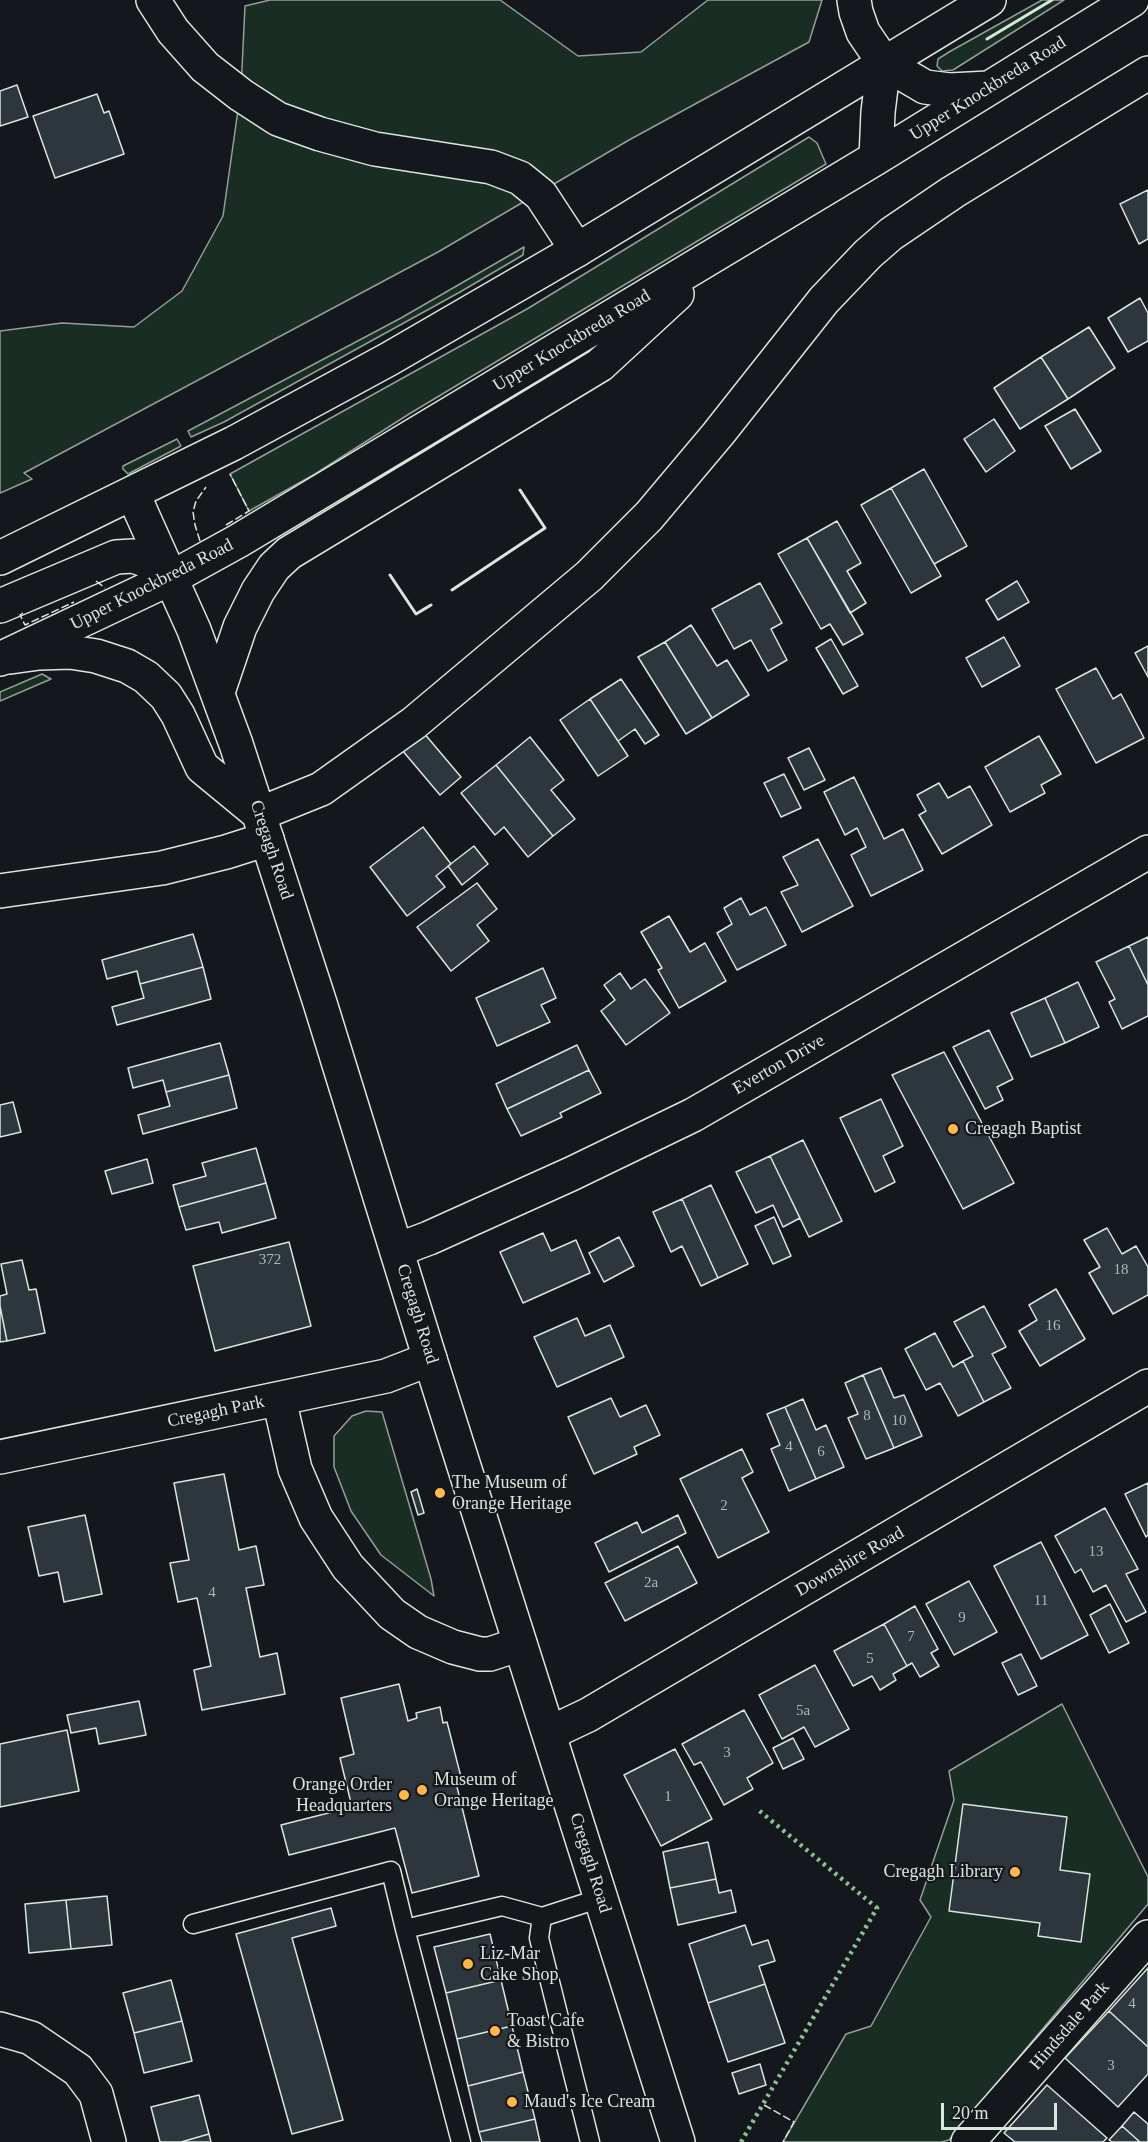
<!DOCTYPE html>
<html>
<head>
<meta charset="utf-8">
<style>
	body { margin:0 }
	#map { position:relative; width:1148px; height:2142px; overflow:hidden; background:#14181c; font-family:Georgia,serif }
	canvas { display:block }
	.scale { position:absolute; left:941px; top:2103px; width:116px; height:27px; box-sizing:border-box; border:3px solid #d8e6dc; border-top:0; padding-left:8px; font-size:18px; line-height:21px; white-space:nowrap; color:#d8e6dc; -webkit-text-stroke:4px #14181c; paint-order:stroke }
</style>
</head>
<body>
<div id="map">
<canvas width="1148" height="2142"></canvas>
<div class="scale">20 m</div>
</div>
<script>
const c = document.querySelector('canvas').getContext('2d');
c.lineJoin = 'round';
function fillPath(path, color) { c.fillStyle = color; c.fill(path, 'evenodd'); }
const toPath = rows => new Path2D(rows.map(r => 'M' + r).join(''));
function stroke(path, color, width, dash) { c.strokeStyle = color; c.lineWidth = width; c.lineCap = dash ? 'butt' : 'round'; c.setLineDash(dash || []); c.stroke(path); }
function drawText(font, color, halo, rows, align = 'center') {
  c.font = font + ' Georgia,serif'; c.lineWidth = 4.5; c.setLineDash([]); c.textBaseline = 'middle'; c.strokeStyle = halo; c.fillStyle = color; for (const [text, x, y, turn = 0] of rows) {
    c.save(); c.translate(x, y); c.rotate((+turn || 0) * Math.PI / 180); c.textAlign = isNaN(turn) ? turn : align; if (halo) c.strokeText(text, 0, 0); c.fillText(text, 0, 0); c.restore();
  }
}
const green = toPath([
	[270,0,500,0,578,56,641,52,708,0,822,0,809,42,629,140,438,252,24,473,32,479,0,493,0,331,62,323,134,327,182,291,223,216,241,89,245,6,270,0],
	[1042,0,1064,0,953,70,942,71,937,66,938,59,949,52,1042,0],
	[809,137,817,143,826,164,409,414,315,474,249,511,230,474,527,309,809,137],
	[524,247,523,255,460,292,224,422,191,437,188,431,401,318,524,247],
	[177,439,181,446,128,474,123,469,123,466,177,439],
	[42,674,51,679,0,701,0,692,42,674],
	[366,1411,382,1412,431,1579,434,1596,381,1555,351,1511,334,1467,334,1436,352,1416,366,1411],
	[1062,1704,1148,1877,1148,1904,949,2140,941,2142,783,2142,846,2034,871,2026,931,1917,920,1900,954,1800,949,1771,1062,1704]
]);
const building = toPath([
	[17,85,28,117,0,126,0,91,17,85],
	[97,94,104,113,109,111,124,154,55,178,33,116,97,94],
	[1148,190,1148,239,1139,244,1120,204,1148,190],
	[1140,298,1148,313,1148,341,1128,352,1108,318,1140,298],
	[1089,327,1115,368,1068,399,1041,357,1089,327],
	[1041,357,1068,399,1020,429,994,388,1041,357],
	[1075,409,1101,451,1071,469,1045,426,1075,409],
	[994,419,1015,451,986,472,964,439,994,419],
	[924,469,967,546,934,564,891,488,924,469],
	[891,488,941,576,911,593,861,505,891,488],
	[837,521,861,563,847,571,866,603,850,613,807,538,837,521],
	[807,538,863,634,843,645,830,624,821,629,778,554,807,538],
	[1017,581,1029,602,998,620,986,600,1017,581],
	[760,583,782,623,771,629,787,660,768,671,751,640,734,649,712,609,760,583],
	[691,625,717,666,727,660,749,695,712,718,665,642,691,625],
	[1004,637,1020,666,982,687,966,658,1004,637],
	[831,639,858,686,843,694,816,648,831,639],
	[665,642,712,718,686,734,638,657,665,642],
	[1148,646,1148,677,1135,653,1148,646],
	[1096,668,1113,699,1121,694,1144,738,1096,763,1056,689,1096,668],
	[621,679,659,735,645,744,635,729,618,741,590,699,621,679],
	[590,699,628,756,598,776,560,720,590,699],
	[423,732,461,777,440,795,402,750,423,732],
	[1039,736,1061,774,1041,785,1045,793,1010,812,985,767,1039,736],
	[530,737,564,780,551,790,575,819,553,836,496,765,530,737],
	[809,748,825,780,804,790,788,758,809,748],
	[496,765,553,836,528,857,504,827,495,835,461,793,496,765],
	[784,774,801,808,781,817,764,783,784,774],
	[854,777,884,839,903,829,923,870,871,896,851,855,866,847,857,828,845,835,824,792,854,777],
	[939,783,948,798,970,786,992,825,942,854,919,815,926,811,917,795,939,783],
	[423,827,451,864,436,876,445,887,407,916,370,867,423,827],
	[818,839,853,906,802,932,781,892,798,885,783,857,818,839],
	[474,846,488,864,462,885,448,866,474,846],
	[477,883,497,909,477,925,489,941,451,971,417,927,477,883],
	[741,898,750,915,766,907,786,945,737,970,717,933,732,924,724,908,741,898],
	[669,916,690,952,705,943,726,981,679,1008,658,970,662,968,641,932,669,916],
	[193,934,203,967,140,984,137,971,107,979,102,960,193,934],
	[1148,937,1148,985,1129,946,1148,937],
	[1129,946,1148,985,1148,1016,1122,1029,1109,1002,1115,999,1096,962,1129,946],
	[203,967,211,999,117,1025,112,1007,144,998,140,984,203,967],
	[543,968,556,998,541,1005,550,1022,497,1046,476,998,543,968],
	[620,973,631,989,645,979,670,1013,626,1045,601,1011,615,1000,604,985,620,973],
	[1078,982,1099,1027,1065,1043,1045,998,1078,982],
	[1045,998,1065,1043,1031,1057,1011,1013,1045,998],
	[989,1030,1013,1079,997,1087,1003,1100,985,1109,953,1047,989,1030],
	[220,1043,229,1075,166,1092,163,1080,133,1088,128,1068,220,1043],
	[577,1045,589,1070,507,1109,496,1084,577,1045],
	[944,1052,1014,1183,963,1209,892,1075,944,1052],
	[589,1070,601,1093,560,1113,562,1117,521,1136,507,1109,589,1070],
	[229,1075,237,1108,143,1134,138,1115,170,1106,166,1092,229,1075],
	[881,1099,903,1146,883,1156,895,1182,875,1192,840,1118,881,1099],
	[13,1102,21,1132,0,1137,0,1105,13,1102],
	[803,1140,842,1221,809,1237,770,1156,803,1140],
	[256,1148,266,1183,179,1207,173,1185,206,1176,202,1163,256,1148],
	[770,1156,800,1218,783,1227,773,1205,756,1213,736,1172,770,1156],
	[147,1159,153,1183,112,1194,105,1171,147,1159],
	[266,1183,276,1218,222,1233,219,1222,186,1230,179,1207,266,1183],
	[711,1185,748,1264,718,1278,682,1199,711,1185],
	[682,1199,718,1278,701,1286,682,1246,671,1252,653,1212,682,1199],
	[774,1217,791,1256,773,1264,755,1226,774,1217],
	[1107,1228,1122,1254,1136,1246,1148,1267,1148,1295,1113,1314,1089,1273,1100,1267,1084,1240,1107,1228],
	[543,1233,551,1251,576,1240,590,1273,523,1303,500,1252,543,1233],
	[619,1237,634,1266,604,1282,589,1253,619,1237],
	[289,1242,311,1326,215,1351,193,1266,289,1242],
	[22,1260,29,1290,36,1289,45,1333,7,1341,0,1306,0,1296,7,1294,1,1264,22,1260],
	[1056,1289,1085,1339,1040,1366,1019,1331,1037,1320,1029,1305,1056,1289],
	[0,1306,7,1341,0,1342,0,1306],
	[984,1306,1006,1347,992,1354,1011,1388,984,1402,963,1361,973,1356,954,1322,984,1306],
	[577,1318,585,1336,610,1325,624,1357,557,1387,534,1337,577,1318],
	[935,1333,953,1367,963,1361,984,1402,958,1416,940,1383,926,1390,905,1349,935,1333],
	[881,1368,894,1398,904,1395,922,1436,894,1448,863,1375,881,1368],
	[863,1375,894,1448,866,1459,848,1418,858,1414,845,1383,863,1375],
	[611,1398,620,1417,646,1405,660,1435,634,1447,637,1454,594,1474,568,1417,611,1398],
	[803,1399,816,1430,826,1425,844,1467,816,1479,785,1407,803,1399],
	[785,1407,816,1479,789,1491,771,1449,780,1445,767,1414,785,1407],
	[742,1449,753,1472,742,1478,769,1532,718,1558,680,1479,742,1449],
	[224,1474,239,1550,256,1546,264,1585,246,1588,260,1657,277,1653,285,1694,202,1710,194,1670,211,1666,197,1598,178,1602,170,1563,189,1560,174,1483,224,1474],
	[1148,1483,1148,1535,1146,1537,1125,1494,1148,1483],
	[417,1489,424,1513,418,1515,411,1492,417,1489],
	[1105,1508,1138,1569,1126,1574,1146,1612,1126,1622,1106,1585,1093,1592,1081,1569,1075,1573,1055,1536,1105,1508],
	[85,1515,102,1594,64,1602,58,1572,39,1576,28,1527,85,1515],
	[678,1515,686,1533,609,1572,595,1543,637,1522,642,1533,678,1515],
	[1041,1542,1088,1635,1041,1659,994,1566,1041,1542],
	[678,1546,697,1583,625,1621,605,1583,678,1546],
	[969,1581,997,1632,954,1655,926,1604,969,1581],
	[1110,1604,1129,1643,1109,1653,1090,1615,1110,1604],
	[915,1606,938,1649,931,1653,939,1666,920,1677,912,1663,907,1666,884,1624,915,1606],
	[884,1624,907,1666,893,1674,896,1680,880,1690,872,1676,853,1686,834,1651,884,1624],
	[1021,1654,1037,1686,1018,1695,1002,1663,1021,1654],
	[815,1665,849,1729,815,1747,804,1727,782,1739,759,1695,815,1665],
	[399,1684,408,1721,417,1718,416,1713,440,1707,443,1723,447,1722,462,1781,456,1783,479,1876,412,1893,395,1828,289,1855,281,1825,352,1807,340,1758,354,1754,341,1698,399,1684],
	[139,1701,146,1735,99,1744,96,1728,71,1733,67,1715,139,1701],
	[744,1710,773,1763,747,1778,753,1789,724,1805,701,1762,694,1765,682,1744,744,1710],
	[67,1730,79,1791,0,1807,0,1744,67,1730],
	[793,1738,804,1759,783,1769,773,1748,793,1738],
	[675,1749,712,1819,661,1846,624,1775,675,1749],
	[963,1804,1067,1817,1060,1870,1090,1874,1081,1942,1038,1936,1040,1923,949,1911,963,1804],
	[708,1842,716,1879,670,1888,663,1852,708,1842],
	[716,1879,719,1893,731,1890,736,1912,678,1925,670,1888,716,1879],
	[107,1896,112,1945,71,1949,66,1900,107,1896],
	[66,1900,71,1949,29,1953,25,1904,66,1900],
	[331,1908,336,1926,292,1938,343,2120,292,2134,236,1934,331,1908],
	[745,1925,752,1945,768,1940,775,1961,759,1966,765,1984,708,2003,689,1944,745,1925],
	[490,1934,501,1980,446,1993,434,1947,490,1934],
	[1148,1968,1148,2047,1109,2011,1148,1968],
	[171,1980,182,2021,134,2033,123,1993,171,1980],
	[501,1980,512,2026,457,2039,446,1993,501,1980],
	[765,1984,785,2043,728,2062,708,2003,765,1984],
	[1109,2011,1148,2047,1148,2074,1118,2107,1065,2058,1109,2011],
	[182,2021,192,2061,144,2073,134,2033,182,2021],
	[512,2026,523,2072,468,2086,457,2039,512,2026],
	[760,2064,766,2085,739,2094,732,2073,760,2064],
	[523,2072,535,2119,479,2132,468,2086,523,2072],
	[1047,2085,1107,2138,1103,2142,1015,2142,1004,2133,1047,2085],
	[199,2095,209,2134,181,2142,160,2142,151,2107,199,2095],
	[1134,2112,1148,2124,1148,2142,1140,2142,1122,2126,1134,2112],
	[535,2119,540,2142,482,2142,479,2132,535,2119],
	[1122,2126,1140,2142,1112,2142,1109,2140,1122,2126],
	[209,2134,211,2142,181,2142,209,2134]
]);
const service = toPath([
	[193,1924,391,1871,405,1929],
	[461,2142,405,1929,502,1906,542,1917],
	[590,2142,539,1938,542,1917,601,1898]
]);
const minor = toPath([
	[153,0,173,31,205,67,241,95,278,119,320,134,375,149,491,167,520,178,541,195,577,250],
	[854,0,856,12,863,32,884,63],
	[259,814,321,789,414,723,589,576,649,516,718,434,824,300,868,254,891,234,953,192,1148,73],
	[0,891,162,868,226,852,267,839],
	[397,1250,429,1238,571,1174,693,1115,1148,852],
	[279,1399,295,1469,316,1518,348,1567,392,1614,418,1632,453,1647,480,1654,490,1654,520,1644],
	[0,1457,386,1376,430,1359],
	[550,1733,588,1715,1148,1386],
	[0,2029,31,2038,78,2070,96,2094,109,2142],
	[968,2142,1148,1937]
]);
const tertiary = toPath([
	[133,494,194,630,236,744,320,1003,430,1359,678,2142],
	[10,657,39,653,70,652,96,656,127,666,146,677,166,696,178,715,202,767,259,814]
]);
const trunk = toPath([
	[884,63,925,87,950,90,989,88],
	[876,158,878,112,884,63],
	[0,558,234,443,389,359,577,250,989,0],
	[0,606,116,557,133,556,154,563,171,578],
	[0,659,171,578,238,541,876,158,1132,0],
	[218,692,240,627,258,591,274,567,289,553,600,365,677,294]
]);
const hedge = toPath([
	[741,2142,877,1908,756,1808]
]);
const fence = toPath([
	[226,525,249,511,230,474],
	[200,541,195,525,193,512,196,501,206,487],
	[96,581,105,588],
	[23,613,20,615,25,625,74,602],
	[764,2105,794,2122,783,2142]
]);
const wall = toPath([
	[987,39,1052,0],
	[390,575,416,614,431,605],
	[452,590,545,528,520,490]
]);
const markers = [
	[953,1129,6,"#ffb74d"],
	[440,1493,6,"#ffb74d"],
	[422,1790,6,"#ffb74d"],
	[404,1795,6,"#ffb74d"],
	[1015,1872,6,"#ffb74d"],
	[468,1964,6,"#ffb74d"],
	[495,2031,6,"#ffb74d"],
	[512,2102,6,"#ffb74d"]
];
const numberNames = [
	["372",270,1260],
	["18",1121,1270],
	["16",1053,1326],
	["8",867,1416],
	["10",899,1421],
	["4",789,1447],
	["6",821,1452],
	["2",724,1506],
	["13",1096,1552],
	["2a",651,1583],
	["4",212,1593],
	["11",1041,1601],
	["9",962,1618],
	["7",911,1637],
	["5",870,1659],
	["5a",803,1711],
	["3",727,1753],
	["1",668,1797],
	["4",1132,2004],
	["3",1111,2066]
];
const streetNames = [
	["Upper Knockbreda Road",988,89,-32],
	["Upper Knockbreda Road",572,341,-31],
	["Upper Knockbreda Road",152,585,-27],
	["Cregagh Road",271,850,72],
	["Everton Drive",779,1065,-30],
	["Cregagh Road",417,1314,73],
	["Cregagh Park",216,1412,-12],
	["Downshire Road",850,1562,-30],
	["Cregagh Road",590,1863,73],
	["Hindsdale Park",1070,2026,-49]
];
const poiNames = [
	["Cregagh Baptist",965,1129],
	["The Museum of",452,1483],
	["Orange Heritage",452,1504],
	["Museum of",434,1780],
	["Orange Heritage",434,1801],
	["Orange Order",392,1785,"right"],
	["Headquarters",392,1806,"right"],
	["Cregagh Library",1003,1872,"right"],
	["Liz-Mar",480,1954],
	["Cake Shop",480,1975],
	["Toast Cafe",507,2021],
	["& Bistro",507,2042],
	["Maud's Ice Cream",524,2102]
];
fillPath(green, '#1a2d24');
stroke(green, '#939e99', 1.5);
fillPath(building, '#2c363c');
stroke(building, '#d8e6dc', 1.5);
stroke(service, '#d8e6dc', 21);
stroke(minor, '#d8e6dc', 36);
stroke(tertiary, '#d8e6dc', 36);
stroke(trunk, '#d8e6dc', 36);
stroke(service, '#14181c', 18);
stroke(minor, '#14181c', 33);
stroke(tertiary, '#14181c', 33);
stroke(trunk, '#14181c', 33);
stroke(hedge, '#8ac095', 4.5, [3, 4.5]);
stroke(fence, '#d8e6dc', 1.5, [8, 3]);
stroke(wall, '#d8e6dc', 3);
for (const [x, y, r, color] of markers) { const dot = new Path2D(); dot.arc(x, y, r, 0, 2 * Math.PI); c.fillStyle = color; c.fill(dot); stroke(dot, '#14181c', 2); }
drawText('15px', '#adbab4', null, numberNames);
drawText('18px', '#d8e6dc', '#14181c', streetNames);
drawText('18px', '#d8e6dc', '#14181c', poiNames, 'left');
</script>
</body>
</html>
